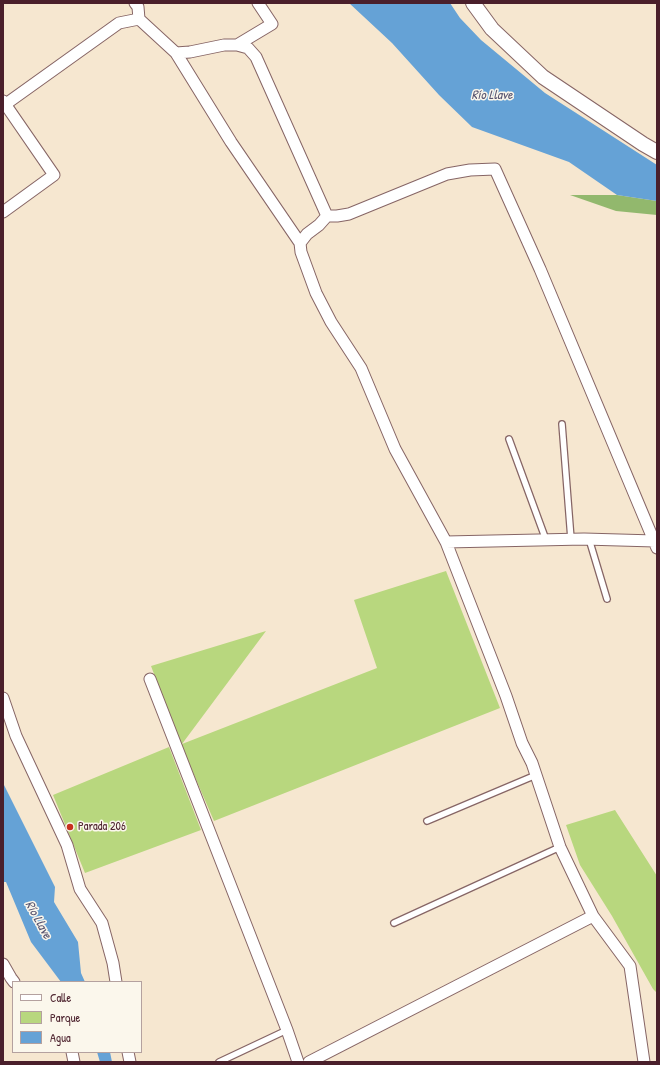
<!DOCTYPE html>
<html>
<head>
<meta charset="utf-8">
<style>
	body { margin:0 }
	#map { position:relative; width:660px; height:1065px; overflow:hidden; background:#f6e7d0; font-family:"Patrick Hand",sans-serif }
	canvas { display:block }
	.frame { position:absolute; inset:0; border:4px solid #4a1f2b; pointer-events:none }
	.legend { position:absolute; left:12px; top:981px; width:130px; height:72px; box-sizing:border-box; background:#fbf7ec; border:1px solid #b4a19f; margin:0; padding:5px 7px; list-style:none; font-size:12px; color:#4a1f2b }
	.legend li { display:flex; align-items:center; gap:8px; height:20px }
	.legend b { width:20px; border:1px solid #b4a19f }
</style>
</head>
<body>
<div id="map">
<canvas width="660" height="1065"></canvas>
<div class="frame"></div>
<ul class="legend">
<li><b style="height:5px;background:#fff"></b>Calle</li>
<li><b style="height:11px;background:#b8d77e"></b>Parque</li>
<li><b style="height:11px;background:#65a2d6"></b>Agua</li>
</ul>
</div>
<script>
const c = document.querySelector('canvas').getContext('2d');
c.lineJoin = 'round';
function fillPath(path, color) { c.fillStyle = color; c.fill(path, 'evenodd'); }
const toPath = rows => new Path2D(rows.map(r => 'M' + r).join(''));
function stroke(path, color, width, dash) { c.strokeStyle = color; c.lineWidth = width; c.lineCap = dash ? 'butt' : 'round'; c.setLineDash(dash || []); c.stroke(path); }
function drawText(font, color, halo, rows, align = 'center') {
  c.font = font + ' "Patrick Hand",sans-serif'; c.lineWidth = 3; c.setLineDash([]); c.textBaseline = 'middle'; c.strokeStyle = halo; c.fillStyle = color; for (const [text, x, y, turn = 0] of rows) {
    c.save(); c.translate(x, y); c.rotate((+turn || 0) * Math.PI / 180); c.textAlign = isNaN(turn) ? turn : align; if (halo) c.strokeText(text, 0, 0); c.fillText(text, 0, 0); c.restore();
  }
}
const green = toPath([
	[446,571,500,708,214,821,181,745,151,666,266,631,182,744,377,668,354,600],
	[169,747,201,830,85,873,53,795],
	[615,810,657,876,657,993,653,989,612,916,580,865,566,825]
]);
const forest = toPath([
	[570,195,617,195,657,201,657,215,616,211]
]);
const water = toPath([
	[349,3,450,3,460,18,481,40,545,93,657,165,657,201,617,195,569,162,472,127,439,95,392,43],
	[3,783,55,887,54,902,78,942,81,973,85,982,61,982,31,942,6,882,3,882],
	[97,1052,110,1052,112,1062,100,1062]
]);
const service = toPath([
	[562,424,571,539],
	[509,439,546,540],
	[589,539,607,599],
	[427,821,536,775],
	[394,923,560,847],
	[219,1062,287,1030]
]);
const minor = toPath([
	[135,3,138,7,139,19,176,53,190,52,224,45,237,45,248,48,256,57,327,216],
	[237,45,272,24,258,3],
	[176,53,231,142,300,243],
	[3,101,54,175,3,212],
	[3,106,119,23,139,19],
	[327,216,319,225,307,234,300,243,301,252,316,293,331,322,361,368,395,449,446,542,506,696,522,743,532,763,560,847,593,916,630,966,644,1062],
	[327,216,337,216,349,214,447,174,470,170,495,169,540,269,657,548],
	[446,542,584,539,655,541],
	[150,679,287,1030,298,1062],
	[3,698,16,736,67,845,80,889,102,923,113,963,116,982],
	[3,964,11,978,14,982],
	[72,1052,74,1062],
	[128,1052,130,1062],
	[309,1062,593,916]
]);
const tertiary = toPath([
	[473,3,492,29,543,77,643,144,657,152]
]);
const markers = [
	[70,827,4,"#c8321e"]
];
const poiNames = [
	["Parada 206",78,827]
];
const waterNames = [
	["Río Llave",492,96],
	["Río Llave",38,920,61]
];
fillPath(green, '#b8d77e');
fillPath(forest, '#92b86d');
fillPath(water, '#65a2d6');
stroke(service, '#866565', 8);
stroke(minor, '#866565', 13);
stroke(tertiary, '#866565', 16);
stroke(service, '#fff', 5.5);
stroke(minor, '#fff', 11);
stroke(tertiary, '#fff', 14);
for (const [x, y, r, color] of markers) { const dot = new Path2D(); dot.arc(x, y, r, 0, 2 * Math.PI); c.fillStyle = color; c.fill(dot); stroke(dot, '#fbf7ec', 1.5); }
drawText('12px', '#4a1f2b', '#fbf7ec', poiNames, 'left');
drawText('italic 13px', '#55536f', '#fbf7ec', waterNames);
</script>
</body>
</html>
